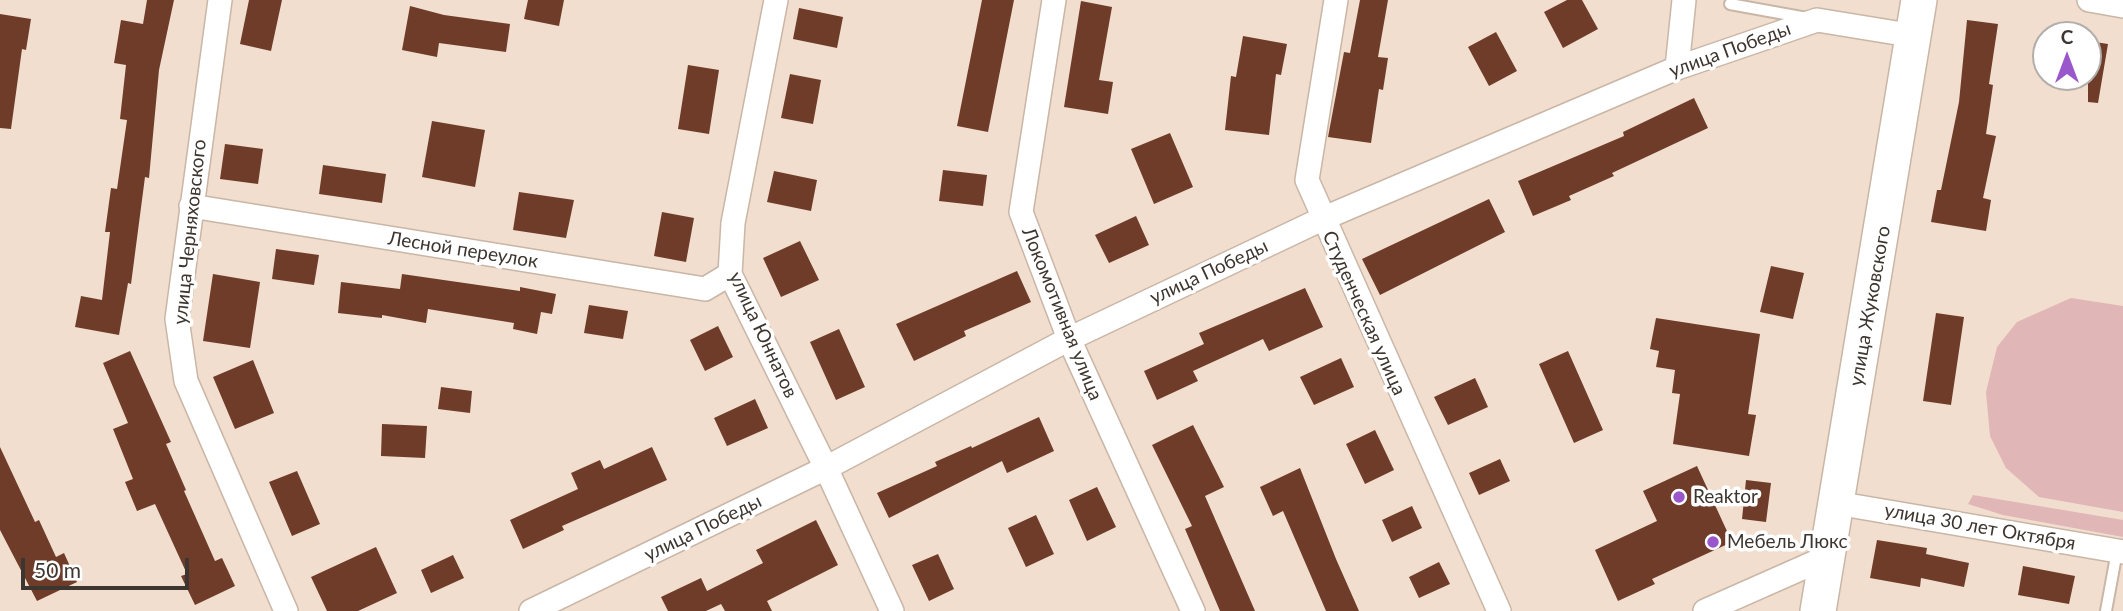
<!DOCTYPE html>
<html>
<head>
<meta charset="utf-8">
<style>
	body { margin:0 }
	#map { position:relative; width:2123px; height:611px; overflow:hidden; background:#f2dece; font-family:Lato,sans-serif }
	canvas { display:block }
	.north { position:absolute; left:2032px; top:21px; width:70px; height:70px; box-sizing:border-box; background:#fff; border:2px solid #b1aeac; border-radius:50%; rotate:0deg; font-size:19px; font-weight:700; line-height:28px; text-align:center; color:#3d352f }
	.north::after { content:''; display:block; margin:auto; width:24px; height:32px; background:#9a56cb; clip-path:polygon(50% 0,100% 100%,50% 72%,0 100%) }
	.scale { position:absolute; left:21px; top:558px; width:168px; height:32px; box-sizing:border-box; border:4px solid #3d352f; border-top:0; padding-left:9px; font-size:21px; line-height:24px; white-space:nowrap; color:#3d352f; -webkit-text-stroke:5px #fff; paint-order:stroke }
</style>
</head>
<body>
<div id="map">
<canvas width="2123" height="611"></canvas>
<div class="north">С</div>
<div class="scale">50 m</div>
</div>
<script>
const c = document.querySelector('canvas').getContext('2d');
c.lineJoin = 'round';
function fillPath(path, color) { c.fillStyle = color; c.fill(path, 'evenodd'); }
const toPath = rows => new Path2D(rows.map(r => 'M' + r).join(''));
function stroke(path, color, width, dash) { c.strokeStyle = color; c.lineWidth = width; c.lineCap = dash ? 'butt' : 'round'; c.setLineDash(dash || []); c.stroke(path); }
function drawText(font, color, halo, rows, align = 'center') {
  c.font = font + ' Lato,sans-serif'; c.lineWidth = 7; c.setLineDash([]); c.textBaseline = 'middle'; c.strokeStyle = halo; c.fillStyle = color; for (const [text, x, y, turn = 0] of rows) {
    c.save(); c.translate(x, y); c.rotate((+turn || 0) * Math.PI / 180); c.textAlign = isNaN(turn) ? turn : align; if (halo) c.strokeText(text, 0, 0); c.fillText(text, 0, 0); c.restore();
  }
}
const green = toPath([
	[2071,298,2123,306,2123,512,2039,497,2006,468,1990,436,1986,392,1997,347,2017,322],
	[1973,495,2123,520,2123,537,2003,515,1968,504]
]);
const building = toPath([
	[147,0,174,0,159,70,149,178,145,177,131,284,128,283,119,335,75,327,81,296,102,300,110,232,105,232,111,188,117,189,127,120,120,119,126,65,114,63,121,20,143,24],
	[249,0,282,0,271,51,240,44],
	[528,0,564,0,559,26,524,19],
	[982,0,1014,0,988,132,957,126],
	[1360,0,1388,0,1378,57,1388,58,1383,90,1379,89,1371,143,1328,137,1344,52,1350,53],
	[1567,0,1582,0,1598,29,1563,48,1544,12],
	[1081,1,1112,7,1099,80,1113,82,1108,114,1064,107],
	[410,6,444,15,510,24,506,52,439,43,437,57,402,50],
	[799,8,843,17,837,48,793,39],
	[0,14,31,19,26,50,22,49,11,129,0,128],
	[1967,20,1998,24,1989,84,1993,85,1986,134,1996,136,1983,198,1991,200,1986,231,1931,222,1937,190,1941,190,1959,102],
	[1496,32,1517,71,1489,86,1468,47],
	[1243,36,1287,44,1281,75,1276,74,1269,135,1225,130,1231,76,1236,77],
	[2088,41,2108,44,2098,103,2088,102],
	[688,65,719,70,709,134,678,129],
	[790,74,821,80,813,124,781,118],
	[1694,98,1708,128,1612,173,1614,176,1569,196,1571,200,1533,216,1518,181,1624,136,1623,132],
	[432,121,485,130,475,187,422,177],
	[1170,133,1193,187,1154,204,1131,149],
	[225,144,263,149,258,184,220,179],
	[323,165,386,174,382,203,319,194],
	[943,170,987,175,983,206,939,201],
	[774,171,817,180,811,211,767,202],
	[519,192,574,200,566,238,513,230],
	[1489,199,1505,232,1380,295,1362,259],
	[662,212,694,218,686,262,654,256],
	[1136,216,1149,245,1109,263,1095,235],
	[800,241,819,280,781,297,763,258],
	[276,249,319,255,314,285,272,279],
	[1771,266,1804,273,1793,319,1760,312],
	[1017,271,1031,302,964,331,966,336,914,361,896,324],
	[213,274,260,282,250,348,203,341],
	[402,274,520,291,520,287,556,294,552,314,541,312,537,334,513,329,514,323,428,309,426,323,382,315,382,318,338,313,341,282,400,289],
	[1305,288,1323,327,1269,351,1263,339,1193,371,1198,381,1157,400,1144,371,1204,344,1199,333],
	[589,305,628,311,623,339,584,333],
	[1936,313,1964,317,1951,405,1923,401],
	[1656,318,1760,334,1748,414,1756,415,1749,456,1673,444,1680,394,1672,393,1675,370,1656,367,1659,351,1650,349],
	[718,326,733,357,705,371,690,340],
	[839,329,865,387,836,400,810,342],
	[130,351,171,442,166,444,186,490,184,491,215,561,222,558,235,586,195,605,181,576,187,574,155,504,137,511,125,482,133,479,113,429,128,423,103,363],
	[1568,351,1603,430,1574,443,1539,364],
	[1341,358,1354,387,1314,405,1300,377],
	[253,360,274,413,235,429,213,377],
	[1475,378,1488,407,1448,425,1434,397],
	[441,387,472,391,470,413,438,409],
	[755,399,768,428,727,446,714,418],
	[1039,417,1054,451,1007,473,1002,461,889,518,877,493,937,466,935,462,971,446,972,448],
	[382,424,427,426,425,458,381,456],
	[1193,425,1224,487,1205,496,1255,611,1220,611,1185,529,1192,526,1152,445],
	[1375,430,1394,470,1365,484,1346,444],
	[0,447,35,522,39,520,56,557,64,553,77,582,37,601,0,530],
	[652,447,667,480,562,526,564,530,523,549,510,520,578,489,571,473,600,460,604,469],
	[1500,459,1510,481,1479,495,1469,473],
	[1697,466,1732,542,1652,579,1655,584,1618,601,1595,550,1657,521,1643,491],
	[1300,468,1336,559,1359,611,1326,611,1283,511,1273,516,1260,487],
	[297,471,320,524,292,536,269,482],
	[1746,480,1771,483,1766,522,1742,519],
	[1097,487,1116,527,1087,541,1069,500],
	[1412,506,1422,528,1392,542,1382,520],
	[1036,515,1054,554,1026,567,1008,528],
	[816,520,838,565,767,601,772,611,725,611,721,604,706,611,668,611,661,597,701,578,707,591,763,563,756,550],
	[1877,540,1927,548,1926,554,1969,563,1964,587,1921,578,1920,587,1870,578],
	[376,547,397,593,358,611,327,611,311,577],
	[938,554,954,589,929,601,912,565],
	[453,555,464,578,431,593,421,570],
	[1439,562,1450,584,1419,598,1409,577],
	[2023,566,2075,576,2069,604,2018,595]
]);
const lane = toPath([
	[1730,4,1807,18],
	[2106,611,2117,551]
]);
const street = toPath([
	[220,0,177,319,186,381,286,611],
	[776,0,733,223,730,274,826,468,892,611],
	[1054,0,1021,212,1069,339,1193,611],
	[1336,0,1307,180,1499,611],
	[2089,0,2123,6],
	[1677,68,1684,0],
	[191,206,705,289,730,274],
	[1836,503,2123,552],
	[531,611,826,468,1069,339,1322,219,1677,68,1817,20,1915,36],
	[1705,611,1827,557]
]);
const primary = toPath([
	[1818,611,1919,0]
]);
const markers = [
	[1679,497,7,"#9a56cb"],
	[1713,542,7,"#9a56cb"]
];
const streetNames = [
	["улица Победы",1730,50,-20],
	["улица Черняховского",190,232,-84],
	["Лесной переулок",463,250,9],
	["улица Победы",1209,272,-25],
	["улица Жуковского",1870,306,-80],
	["Студенческая улица",1364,313,66],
	["Локомотивная улица",1062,314,68],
	["улица Юннатов",763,335,65],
	["улица 30 лет Октября",1980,527,10],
	["улица Победы",703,528,-26]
];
const poiNames = [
	["Reaktor",1693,497],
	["Мебель Люкс",1727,542]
];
fillPath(green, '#e0b6b7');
fillPath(building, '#6e3c29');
stroke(lane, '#c9b6a6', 14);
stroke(street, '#c9b6a6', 26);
stroke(primary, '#c9b6a6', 38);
stroke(lane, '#fff', 10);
stroke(street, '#fff', 23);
stroke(primary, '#fff', 35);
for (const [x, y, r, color] of markers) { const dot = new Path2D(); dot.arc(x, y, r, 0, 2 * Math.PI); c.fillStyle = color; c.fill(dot); stroke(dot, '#fff', 2.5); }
drawText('19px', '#3d352f', '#fff', streetNames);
drawText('19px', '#3d352f', '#fff', poiNames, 'left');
</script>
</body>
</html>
